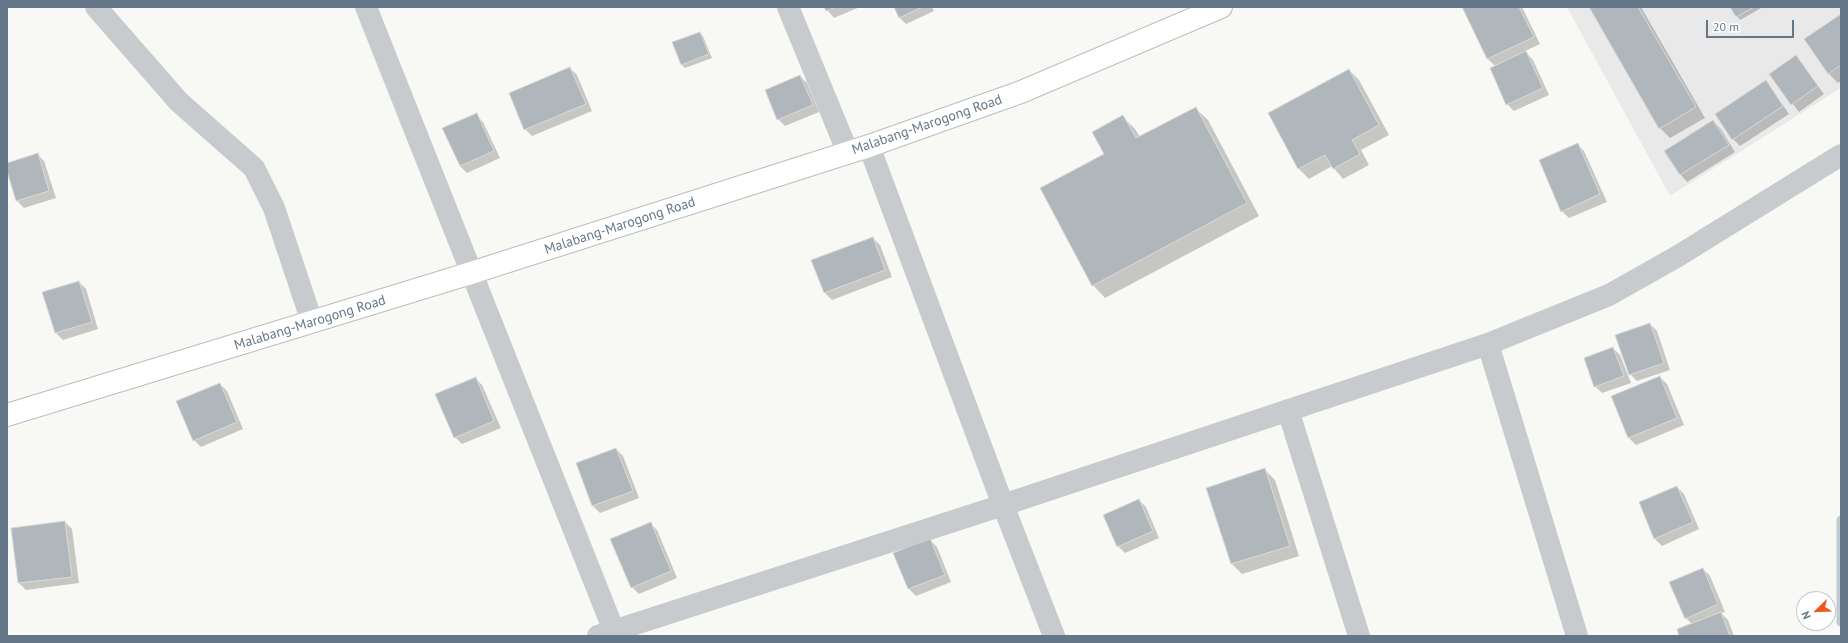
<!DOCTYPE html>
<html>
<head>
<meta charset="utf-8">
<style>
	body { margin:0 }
	#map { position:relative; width:1848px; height:643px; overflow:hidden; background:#f8f8f4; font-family:"PT Sans",sans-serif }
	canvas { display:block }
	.frame { position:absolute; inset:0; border:8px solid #647788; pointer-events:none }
	.north { position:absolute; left:1796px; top:591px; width:40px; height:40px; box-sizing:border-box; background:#fff; border:1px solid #c1c9cf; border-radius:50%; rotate:247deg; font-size:11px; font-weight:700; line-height:16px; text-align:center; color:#647788 }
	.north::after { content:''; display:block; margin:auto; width:14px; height:18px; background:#ef561d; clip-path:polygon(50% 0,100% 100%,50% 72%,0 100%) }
	.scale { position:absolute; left:1706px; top:20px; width:88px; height:18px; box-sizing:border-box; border:2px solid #647788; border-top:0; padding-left:5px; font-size:12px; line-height:14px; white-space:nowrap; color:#647788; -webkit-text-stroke:3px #fff; paint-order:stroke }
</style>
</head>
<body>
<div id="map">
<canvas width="1848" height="643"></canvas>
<div class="frame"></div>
<div class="north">N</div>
<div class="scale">20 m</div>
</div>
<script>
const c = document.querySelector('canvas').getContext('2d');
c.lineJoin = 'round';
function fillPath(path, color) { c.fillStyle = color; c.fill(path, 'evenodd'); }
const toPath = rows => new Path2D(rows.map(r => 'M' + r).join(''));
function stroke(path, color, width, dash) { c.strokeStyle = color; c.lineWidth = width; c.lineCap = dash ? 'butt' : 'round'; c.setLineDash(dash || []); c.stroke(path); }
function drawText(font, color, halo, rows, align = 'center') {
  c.font = font + ' "PT Sans",sans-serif'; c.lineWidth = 4; c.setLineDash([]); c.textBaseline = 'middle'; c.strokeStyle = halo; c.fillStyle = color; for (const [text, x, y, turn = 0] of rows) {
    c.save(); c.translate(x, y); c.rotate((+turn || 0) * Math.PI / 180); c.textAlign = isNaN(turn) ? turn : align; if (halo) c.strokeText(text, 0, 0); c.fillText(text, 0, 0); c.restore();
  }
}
const built = toPath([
	[1567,7,1841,7,1841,88,1670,196]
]);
const shadow = toPath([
	[825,7,860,7,834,18],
	[895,7,932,7,934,11,906,24,899,17],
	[1463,7,1522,7,1540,44,1525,51,1533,60,1549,95,1514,111,1507,104,1496,67,1488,59],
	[1590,7,1641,7,1705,118,1670,138,1660,128],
	[1731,7,1763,7,1740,20],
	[1841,15,1841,81,1838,83,1828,73],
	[700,33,703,36,712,58,685,68,682,65,673,43],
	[1796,56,1824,94,1799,112,1771,74],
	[570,68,577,75,592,111,532,136,525,129],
	[1349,70,1359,80,1389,135,1361,150,1369,165,1343,179,1332,166,1309,179,1299,169],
	[800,76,807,83,819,112,785,126,778,119],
	[1765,82,1772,89,1789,114,1740,146,1733,139,1716,114],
	[1195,108,1208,120,1259,216,1105,298,1093,285,1105,154,1123,117,1135,129,1140,137],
	[476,115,483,122,500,158,467,173,460,166],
	[1713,121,1720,128,1735,152,1687,182,1681,175,1666,151],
	[1577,144,1584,151,1607,202,1569,218,1562,211],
	[37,154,44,161,56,198,24,208,17,201,7,164],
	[873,238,880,245,892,277,832,300,825,293,813,261],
	[79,282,86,289,98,329,63,340,56,333],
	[1650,324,1657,331,1670,370,1637,381,1630,374],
	[1613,348,1620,355,1631,383,1602,393,1595,386],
	[1660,377,1667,384,1684,425,1636,445,1629,438,1612,397],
	[475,378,482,385,501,428,462,444,455,437],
	[220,384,227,391,243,429,201,447,194,440],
	[616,449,623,456,639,498,600,513,593,506,577,464],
	[1265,470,1275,480,1299,556,1242,574,1232,564],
	[1677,487,1684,494,1699,529,1662,546,1655,539,1640,503],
	[1139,500,1146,507,1159,538,1125,553,1118,546],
	[65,522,72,529,79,583,26,590,19,583,12,528],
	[650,523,657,530,677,578,639,594,632,587],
	[930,540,937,547,951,582,916,596,909,589,895,553],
	[1703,569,1710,576,1725,612,1721,613,1728,620,1734,636,1680,636,1692,624,1686,618]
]);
const stream = toPath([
	[1841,520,1841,622]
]);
const building = toPath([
	[824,7,836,7,826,11,824,7],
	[894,7,922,7,899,18,894,7],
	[1462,7,1519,7,1534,37,1487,59,1462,7],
	[1589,7,1638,7,1696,107,1659,129,1589,7],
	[1730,7,1754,7,1736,17,1730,7],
	[1841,14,1841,65,1828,74,1804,39,1841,14],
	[700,32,709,54,681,65,672,42,700,32],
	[1526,51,1543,88,1506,105,1490,68,1526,51],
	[1796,55,1818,86,1791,105,1769,74,1796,55],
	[570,67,586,104,524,130,509,93,570,67],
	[1349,69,1379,125,1352,140,1360,154,1333,169,1325,155,1298,169,1268,113,1349,69],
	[800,75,813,105,777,120,765,90,800,75],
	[1766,80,1783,106,1732,140,1715,114,1766,80],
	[1196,107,1247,203,1092,286,1040,188,1104,154,1092,132,1123,115,1136,138,1196,107],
	[477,113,494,151,460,166,442,128,477,113],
	[1713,120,1729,145,1680,175,1664,151,1713,120],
	[1578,143,1600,194,1561,212,1539,160,1578,143],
	[38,153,49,191,16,201,7,171,7,163,38,153],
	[873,237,885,270,824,293,811,260,873,237],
	[79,281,92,322,55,333,42,292,79,281],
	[1650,323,1664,363,1629,375,1615,335,1650,323],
	[1613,347,1624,376,1594,387,1584,358,1613,347],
	[1660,376,1677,418,1628,438,1611,396,1660,376],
	[476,377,494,421,454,438,435,394,476,377],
	[220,383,237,422,193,441,176,401,220,383],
	[616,448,633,491,592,506,576,463,616,448],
	[1265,468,1290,546,1231,564,1206,488,1265,468],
	[1677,486,1693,522,1654,539,1639,502,1677,486],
	[1139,499,1153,531,1117,547,1103,515,1139,499],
	[65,521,72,577,18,583,11,528,65,521],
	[651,522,671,571,631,588,610,539,651,522],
	[930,538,945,575,908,589,893,553,930,538],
	[1703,568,1718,604,1685,619,1669,582,1703,568],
	[1721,612,1730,636,1679,636,1677,629,1721,612]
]);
const minor = toPath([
	[96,7,179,102,254,168,274,208,312,322],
	[366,7,616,636],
	[788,7,848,153],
	[869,146,1003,505,1054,636],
	[1488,344,1577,636],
	[1288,410,1359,636],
	[598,636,1003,505,1488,344,1609,295,1678,256,1841,155]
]);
const secondary = toPath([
	[7,415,471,273,869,146,1021,92,1221,7]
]);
const streetNames = [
	["Malabang-Marogong Road",927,125,-19],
	["Malabang-Marogong Road",620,226,-18],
	["Malabang-Marogong Road",310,323,-17]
];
fillPath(built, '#e8e9e8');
fillPath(shadow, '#0003');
stroke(stream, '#c1ccd2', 9);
fillPath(building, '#afb7bd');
stroke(building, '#d9d9d7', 1);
stroke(secondary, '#b9bec3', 24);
stroke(minor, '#c7cbce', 22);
stroke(secondary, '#fff', 22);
drawText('14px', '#647788', '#fff', streetNames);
</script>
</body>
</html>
